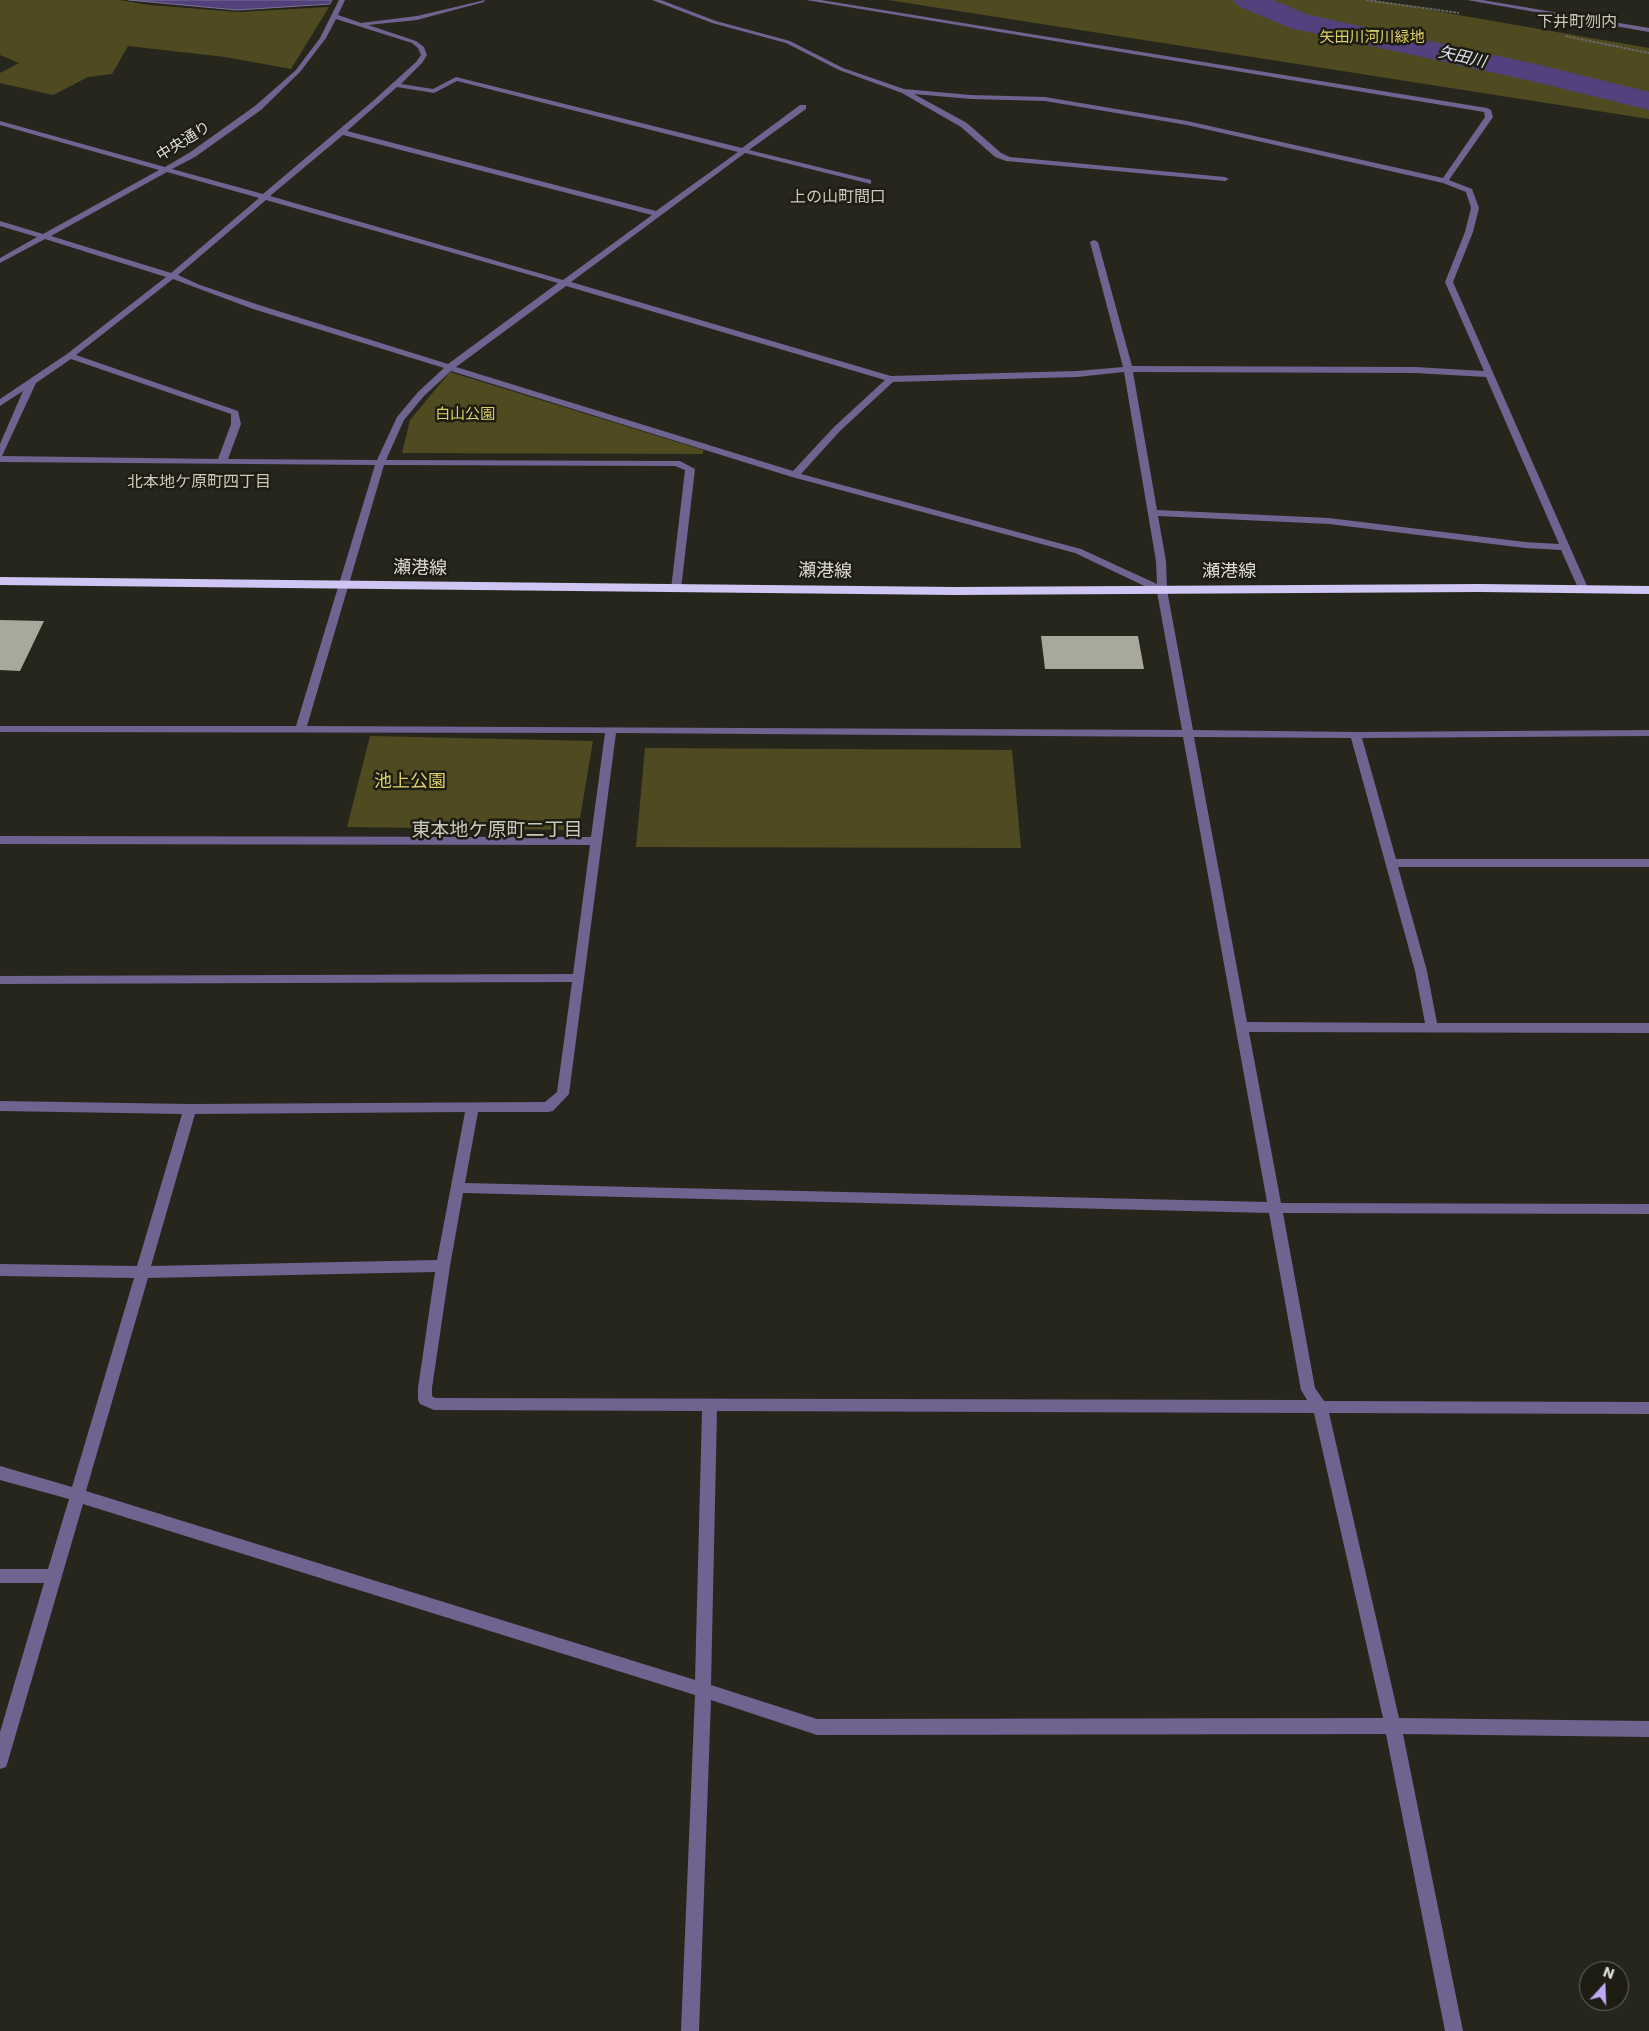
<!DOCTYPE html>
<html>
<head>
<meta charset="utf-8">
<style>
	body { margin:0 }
	#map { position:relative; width:1649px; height:2031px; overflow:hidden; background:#27261d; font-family:Poppins,sans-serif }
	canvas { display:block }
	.north { position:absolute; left:1579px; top:1961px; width:50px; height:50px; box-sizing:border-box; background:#1e1d13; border:1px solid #6b6a61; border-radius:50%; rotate:20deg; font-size:14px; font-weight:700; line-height:20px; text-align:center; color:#deddd7 }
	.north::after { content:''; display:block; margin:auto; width:18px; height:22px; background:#bda9f5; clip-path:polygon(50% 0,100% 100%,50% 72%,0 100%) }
</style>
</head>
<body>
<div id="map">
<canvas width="1649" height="2031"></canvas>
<div class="north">N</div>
</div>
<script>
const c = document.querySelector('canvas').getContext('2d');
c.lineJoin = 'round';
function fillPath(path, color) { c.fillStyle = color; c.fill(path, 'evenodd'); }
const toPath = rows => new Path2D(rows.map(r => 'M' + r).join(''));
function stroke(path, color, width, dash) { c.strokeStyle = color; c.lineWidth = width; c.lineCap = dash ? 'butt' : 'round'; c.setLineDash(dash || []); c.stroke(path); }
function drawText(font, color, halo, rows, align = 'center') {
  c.font = font + ' Poppins,"Noto Sans JP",sans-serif'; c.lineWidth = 5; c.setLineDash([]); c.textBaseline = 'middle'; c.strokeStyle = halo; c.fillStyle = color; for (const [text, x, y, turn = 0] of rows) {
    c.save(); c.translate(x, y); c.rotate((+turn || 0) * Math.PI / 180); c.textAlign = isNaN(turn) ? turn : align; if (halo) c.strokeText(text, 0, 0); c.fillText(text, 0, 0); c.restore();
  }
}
const green = toPath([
	[0,0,120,0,149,5,238,12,329,7,291,69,225,57,128,46,112,74,88,77,53,95,0,83,0,73,19,63,0,55],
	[888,0,1372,0,1649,48,1649,119],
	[450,372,703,450,703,454,402,453,410,420],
	[370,736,593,741,578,830,347,827],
	[645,748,1012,750,1021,848,636,847]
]);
const water = toPath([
	[129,0,332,0,330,4,237,10,129,0]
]);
const river = toPath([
	[1233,0,1273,0,1309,15,1536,64,1649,92,1649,110,1536,82,1290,28,1238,6,1233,0]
]);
const building = toPath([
	[0,620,44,621,20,671,0,670],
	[1041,636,1138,636,1144,669,1045,669]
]);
const path = toPath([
	[1366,0,1459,13],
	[1565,36,1649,53]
]);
const minor = toPath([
	[339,0,345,0,338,15,361,23,417,16,485,0,484,2,417,20,368,25,416,41,424,47,427,55,422,63,401,84,433,89,456,77,742,148,800,105,806,105,806,109,749,150,871,180,871,184,745,153,571,282,891,376,1077,371,1123,367,1090,242,1094,240,1098,242,1132,366,1415,367,1484,371,1445,282,1465,232,1471,208,1466,192,1443,183,1187,125,1045,101,971,99,914,94,967,123,1001,153,1010,157,1225,177,1229,179,1225,181,1006,161,995,157,961,127,902,93,839,70,786,43,712,23,652,0,661,0,716,21,790,41,843,68,904,89,971,95,1045,97,1187,121,1443,178,1485,117,1484,112,806,0,821,0,1487,108,1491,110,1493,117,1449,180,1472,189,1479,208,1473,232,1453,282,1588,588,1587,590,1579,590,1578,588,1561,550,1525,548,1329,524,1158,516,1166,561,1167,590,1193,730,1356,732,1649,730,1649,736,1362,738,1396,859,1649,859,1649,867,1398,867,1427,971,1437,1023,1649,1023,1649,1033,1249,1032,1281,1203,1649,1204,1649,1214,1283,1213,1315,1388,1324,1401,1649,1402,1649,1414,1329,1413,1399,1718,1649,1721,1649,1737,1403,1734,1463,2031,1445,2031,1386,1734,817,1735,711,1700,699,2031,681,2031,695,1695,83,1504,8,1761,6,1767,0,1769,0,1732,44,1583,0,1583,0,1569,48,1569,69,1499,0,1480,0,1466,72,1487,134,1278,0,1276,0,1264,137,1266,182,1114,0,1111,0,1101,190,1104,545,1102,557,1092,572,982,0,984,0,976,573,974,590,845,0,844,0,836,591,837,605,733,0,732,0,726,296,726,375,465,0,462,0,444,23,391,0,406,0,399,67,354,166,277,45,239,0,263,0,258,37,237,0,226,0,221,43,234,159,170,0,125,0,121,165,167,189,153,255,106,296,70,320,38,339,0],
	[336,19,412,43,418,48,421,55,416,62,374,100,263,194,172,169,195,157,261,110,300,72,326,38,336,19],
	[457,81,738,152,656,211,347,131,397,87,434,93,457,81],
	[343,135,652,215,563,280,270,196,343,135],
	[167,172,259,198,171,273,51,236,167,172],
	[266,200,464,256,558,283,448,364,259,305,200,285,178,275,266,200],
	[173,279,253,309,444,368,418,392,397,417,377,460,228,459,241,424,238,411,76,355,173,279],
	[566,286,885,380,834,427,793,471,456,367,566,286],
	[71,359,231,414,231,424,218,459,2,456,36,383,71,359],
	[451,371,792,477,1075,553,1157,592,1182,730,307,726,384,465,675,466,685,470,671,589,676,592,681,589,695,469,680,461,386,460,404,420,424,396,451,371],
	[1124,372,1156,561,1157,584,1081,549,801,474,840,431,893,382,1077,377,1124,372],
	[1133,372,1415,373,1486,377,1559,544,1525,542,1329,518,1157,510,1133,372],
	[616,733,1183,737,1267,1202,465,1183,478,1112,548,1112,553,1111,569,1094,616,733],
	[1194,737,1351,738,1415,971,1425,1023,1247,1022,1194,737],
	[465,1112,437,1260,151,1266,195,1114,465,1112],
	[463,1193,1269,1213,1301,1390,1307,1400,435,1398,432,1396,432,1388,450,1266,463,1193],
	[435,1272,418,1388,418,1400,420,1404,434,1410,702,1411,695,1680,86,1491,148,1278,435,1272],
	[717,1411,1314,1413,1383,1718,817,1719,711,1685,717,1411],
	[1467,0,1482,0,1649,28,1649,32,1467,0]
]);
const highway = toPath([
	[0,577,955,587,1480,584,1649,586,1649,594,1480,592,955,595,0,585,0,577]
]);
const farParknames = [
	["矢田川河川緑地",1372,38],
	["白山公園",465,415]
];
const farStreetnames = [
	["中央通り",184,142,-32]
];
const farQuarternames = [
	["下井町刎内",1577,23],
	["上の山町間口",838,198]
];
const farWaternames = [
	["矢田川",1462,58,13]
];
const farNeighbourhoodnames = [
	["北本地ケ原町四丁目",199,483]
];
const streetNames = [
	["瀬港線",420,569,1],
	["瀬港線",825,572,1],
	["瀬港線",1229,572]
];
const parkNames = [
	["池上公園",410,782]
];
const neighbourhoodNames = [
	["東本地ケ原町二丁目",497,831]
];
fillPath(green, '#504a21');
fillPath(water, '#53417d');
stroke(water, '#7d7098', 1);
fillPath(river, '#53417d');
fillPath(building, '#a9a89c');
stroke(path, '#67665f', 2, [3, 1]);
fillPath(minor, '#6f6390');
fillPath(highway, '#d0c6f3');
drawText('15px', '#ddcf66', '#1e1d13', farParknames);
drawText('15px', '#deddd7', '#1e1d13', farStreetnames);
drawText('16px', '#cac8bc', '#1e1d13', farQuarternames);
drawText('italic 16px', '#e3dff2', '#1e1d13', farWaternames);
drawText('16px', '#cac8bc', '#1e1d13', farNeighbourhoodnames);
drawText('18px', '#deddd7', '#1e1d13', streetNames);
drawText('18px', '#ddcf66', '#1e1d13', parkNames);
drawText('19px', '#cac8bc', '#1e1d13', neighbourhoodNames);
</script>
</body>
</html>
